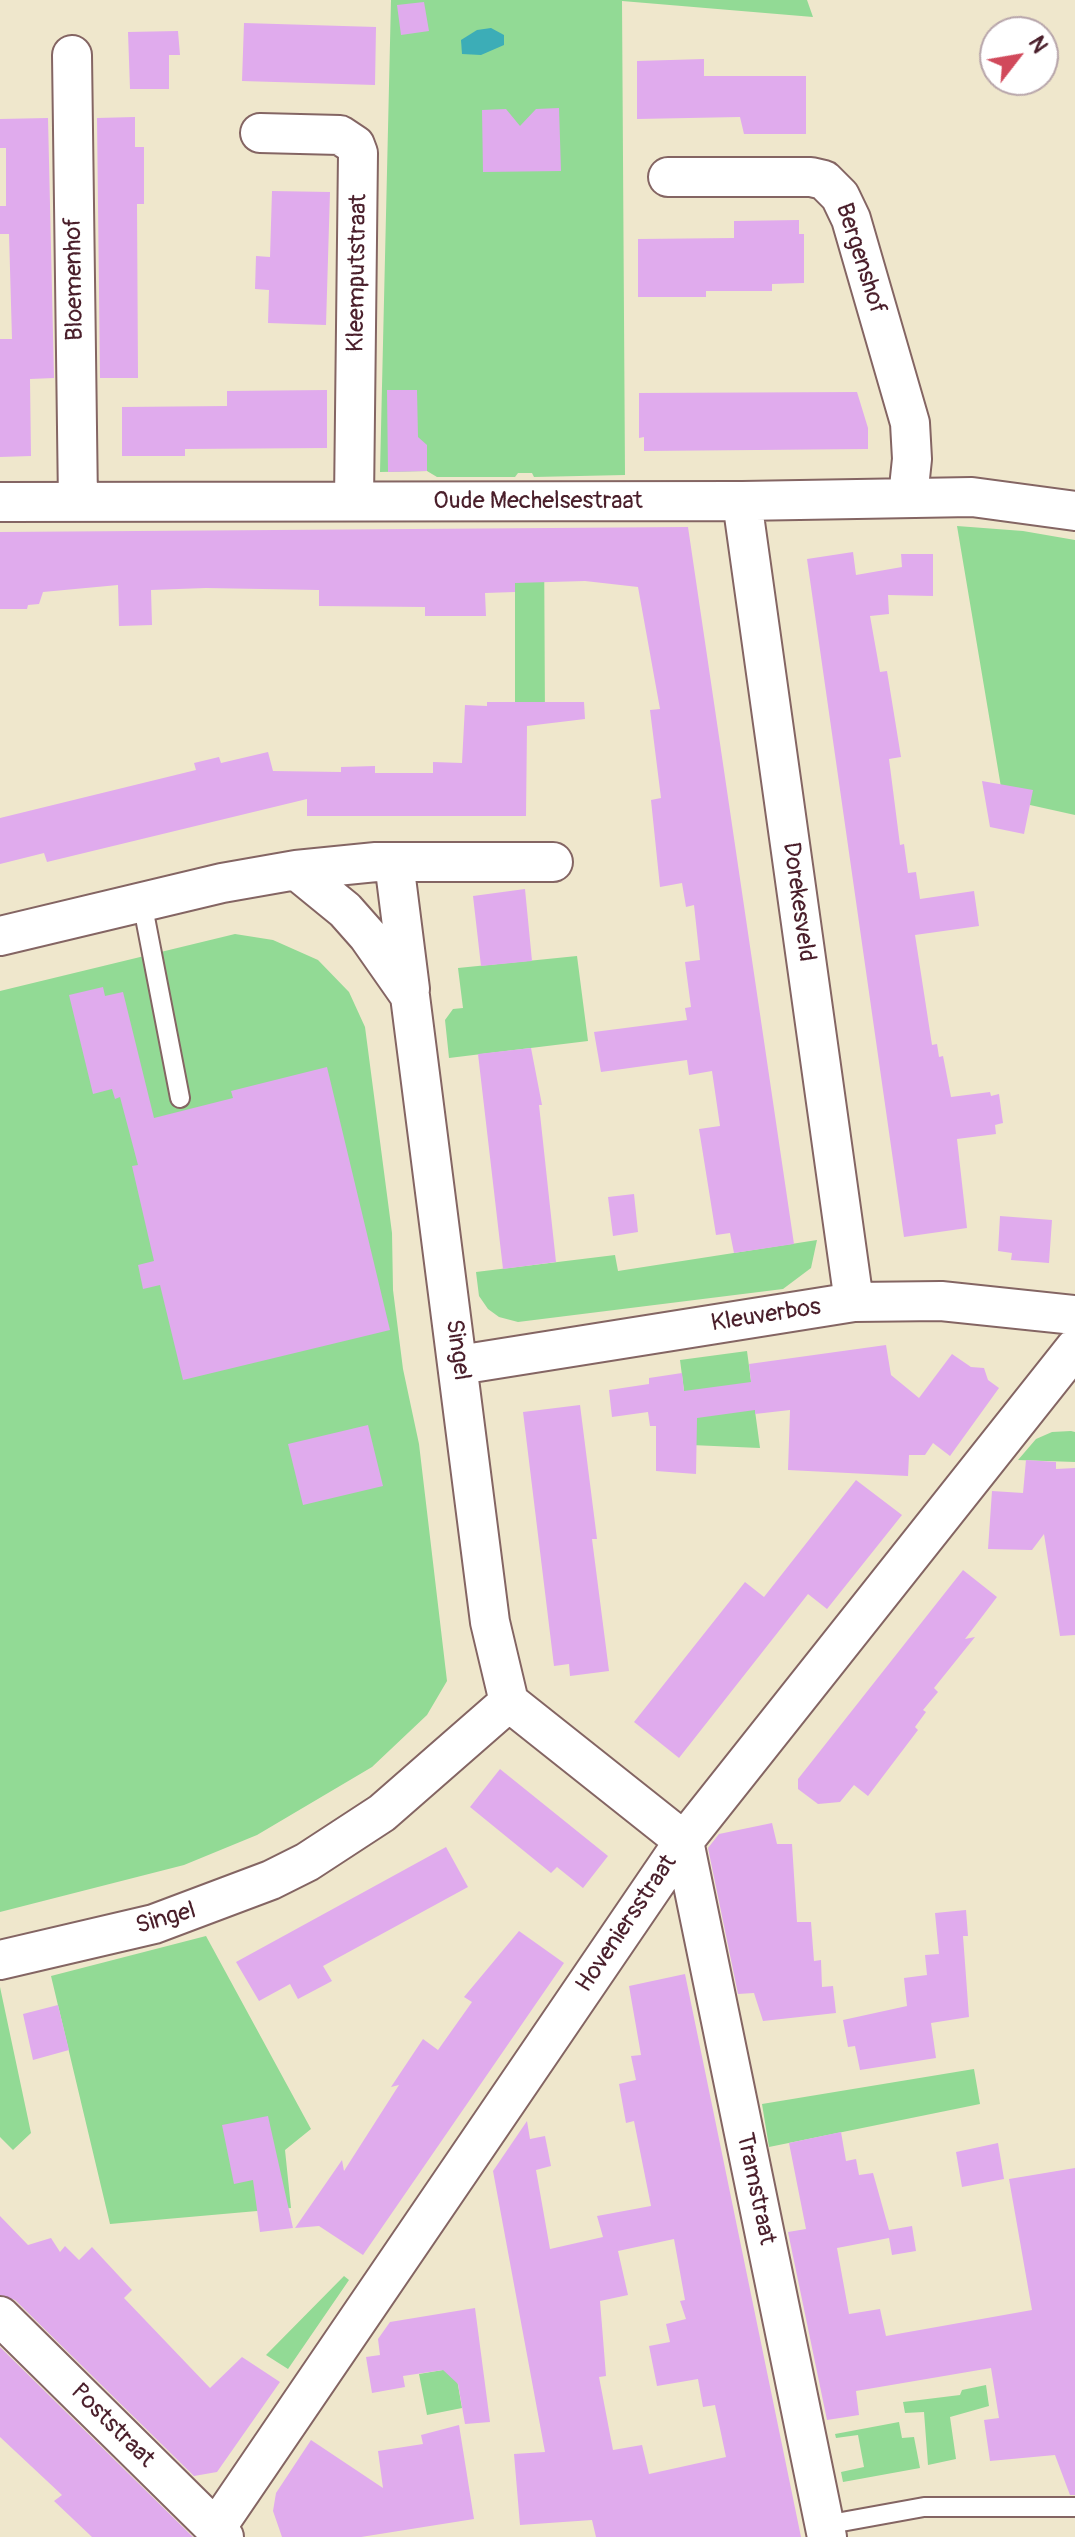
<!DOCTYPE html>
<html>
<head>
<meta charset="utf-8">
<style>
	body { margin:0 }
	#map { position:relative; width:1075px; height:2537px; overflow:hidden; background:#efe7cc; font-family:Pangolin,sans-serif }
	canvas { display:block }
	.north { position:absolute; left:979px; top:16px; width:80px; height:80px; box-sizing:border-box; background:#fff; border:2px solid #b7a5aa; border-radius:50%; rotate:59deg; font-size:22px; font-weight:700; line-height:32px; text-align:center; color:#4a1f2b }
	.north::after { content:''; display:block; margin:auto; width:28px; height:36px; background:#d1495b; clip-path:polygon(50% 0,100% 100%,50% 72%,0 100%) }
</style>
</head>
<body>
<div id="map">
<canvas width="1075" height="2537"></canvas>
<div class="north">N</div>
</div>
<script>
const c = document.querySelector('canvas').getContext('2d');
c.lineJoin = 'round';
function fillPath(path, color) { c.fillStyle = color; c.fill(path, 'evenodd'); }
const toPath = rows => new Path2D(rows.map(r => 'M' + r).join(''));
function stroke(path, color, width, dash) { c.strokeStyle = color; c.lineWidth = width; c.lineCap = dash ? 'butt' : 'round'; c.setLineDash(dash || []); c.stroke(path); }
function drawText(font, color, halo, rows, align = 'center') {
  c.font = font + ' Pangolin,sans-serif'; c.lineWidth = 7; c.setLineDash([]); c.textBaseline = 'middle'; c.strokeStyle = halo; c.fillStyle = color; for (const [text, x, y, turn = 0] of rows) {
    c.save(); c.translate(x, y); c.rotate((+turn || 0) * Math.PI / 180); c.textAlign = isNaN(turn) ? turn : align; if (halo) c.strokeText(text, 0, 0); c.fillText(text, 0, 0); c.restore();
  }
}
const green = toPath([
	[391,0,807,0,813,17,622,1,625,475,534,477,532,473,518,473,515,477,437,477,427,471,380,472],
	[957,526,1023,531,1075,540,1075,815,1003,799],
	[515,529,544,529,545,723,515,723],
	[235,934,273,940,318,960,349,992,365,1027,392,1233,393,1290,403,1369,419,1444,447,1681,427,1715,372,1767,257,1835,184,1865,0,1912,0,991],
	[577,956,588,1041,449,1058,445,1020,453,1009,463,1008,458,968],
	[817,1240,811,1268,783,1289,518,1322,499,1317,488,1309,479,1296,476,1272,615,1255,618,1271],
	[747,1351,760,1448,691,1445,680,1360],
	[1071,1431,1075,1432,1075,1462,1018,1460,1036,1439,1052,1432],
	[206,1936,311,2129,285,2150,291,2208,110,2224,51,1976],
	[0,1987,31,2133,13,2150,0,2137],
	[974,2069,980,2104,769,2147,762,2104],
	[344,2276,349,2280,288,2369,266,2355],
	[455,2368,462,2408,427,2415,419,2374],
	[986,2385,989,2406,950,2417,956,2459,928,2465,924,2412,905,2413,903,2402,960,2395,962,2390],
	[899,2422,902,2438,914,2437,920,2468,843,2482,841,2472,864,2467,858,2435,836,2438,835,2434]
]);
const water = toPath([
	[491,28,504,35,504,45,481,55,462,54,461,40,477,30]
]);
const building = toPath([
	[424,2,429,31,401,35,397,5],
	[244,23,376,27,375,85,242,81],
	[178,31,180,55,169,55,169,89,130,89,128,32],
	[704,59,704,76,806,76,806,134,744,134,740,117,637,119,637,61],
	[559,108,561,171,483,172,482,110,506,109,520,126,536,109],
	[135,117,135,147,144,147,144,204,137,204,138,378,100,378,97,118],
	[48,118,54,378,30,379,31,456,0,457,0,339,12,339,9,234,0,234,0,206,6,206,6,148,0,148,0,119],
	[272,191,330,192,326,325,268,323,269,290,255,289,256,256,270,257],
	[799,220,799,234,804,234,804,283,772,284,772,291,706,291,706,297,638,297,638,239,734,238,734,221],
	[327,390,327,448,185,449,185,456,122,456,122,407,227,406,227,391],
	[387,390,417,390,418,437,427,445,427,471,388,472],
	[857,392,868,428,868,449,644,451,644,437,639,438,639,393],
	[688,527,794,1244,734,1253,730,1233,716,1235,699,1129,720,1126,712,1071,689,1075,687,1060,601,1072,594,1032,687,1020,685,1008,691,1007,685,962,700,960,694,905,686,907,682,883,660,887,651,800,661,798,650,710,660,709,638,587,585,581,515,583,515,592,485,593,486,616,425,616,425,607,319,606,319,590,206,588,151,590,152,625,119,626,118,585,43,592,39,604,28,605,27,609,0,609,0,532],
	[853,552,856,575,902,567,901,554,933,554,933,596,888,595,889,614,870,616,880,672,887,671,901,757,889,759,900,845,904,844,908,873,916,872,920,899,974,891,979,926,915,935,932,1045,937,1044,939,1057,943,1056,951,1097,990,1092,991,1096,999,1094,1003,1123,995,1125,996,1134,957,1139,967,1228,904,1237,807,559],
	[487,702,584,702,585,719,527,726,526,816,307,816,307,799,47,862,44,853,0,864,0,818,196,770,194,763,219,757,221,763,268,752,273,771,341,772,341,767,375,766,375,773,433,773,433,762,462,763,465,705,487,706],
	[982,781,1033,790,1024,834,990,827],
	[525,889,532,961,481,966,473,896],
	[103,987,105,996,123,992,154,1118,233,1098,231,1091,327,1067,390,1330,183,1380,160,1285,143,1289,138,1265,154,1261,132,1166,138,1165,120,1097,115,1099,112,1089,93,1094,69,995],
	[531,1048,542,1105,539,1105,556,1262,503,1269,478,1054],
	[634,1194,638,1232,613,1236,608,1197],
	[1000,1216,1052,1220,1049,1263,1011,1260,1012,1253,998,1251],
	[886,1345,891,1375,919,1398,952,1354,971,1367,984,1368,988,1380,999,1388,950,1456,933,1443,925,1455,909,1455,908,1476,788,1470,790,1410,755,1414,755,1410,697,1418,696,1474,656,1471,656,1426,650,1426,648,1412,612,1417,609,1390,649,1384,649,1378,682,1373,684,1391,751,1382,749,1364],
	[580,1405,597,1539,592,1539,609,1671,570,1676,569,1664,554,1666,523,1412],
	[368,1425,383,1486,303,1505,288,1444],
	[1026,1460,1056,1462,1056,1469,1075,1468,1075,1635,1060,1636,1044,1534,1032,1550,988,1549,992,1491,1023,1493],
	[856,1480,902,1515,827,1609,808,1594,679,1758,634,1722,745,1582,764,1597],
	[963,1570,997,1597,965,1639,975,1637,934,1688,938,1692,923,1710,926,1712,915,1727,918,1730,868,1796,854,1785,840,1802,818,1804,798,1789,798,1779],
	[500,1769,608,1856,583,1888,557,1867,551,1873,470,1807],
	[772,1823,777,1844,792,1844,797,1922,811,1922,814,1961,821,1960,822,1987,833,1986,836,2013,763,2021,754,1993,738,1994,708,1848,719,1834],
	[446,1847,468,1887,323,1966,332,1981,298,1999,290,1984,259,2001,236,1962],
	[966,1910,968,1936,963,1936,969,2017,931,2023,936,2058,860,2070,855,2046,848,2047,843,2020,907,2006,904,1978,927,1975,925,1955,939,1954,935,1913],
	[519,1931,564,1963,363,2255,319,2226,295,2228,342,2160,344,2171,399,2085,391,2087,423,2039,438,2050,472,2002,464,1997],
	[685,1974,801,2537,596,2537,592,2520,520,2525,514,2454,545,2452,493,2171,527,2121,530,2139,545,2136,551,2166,536,2170,550,2249,603,2237,597,2216,651,2206,634,2121,626,2123,619,2084,636,2080,631,2056,641,2055,629,1986],
	[674,2239,685,2300,680,2301,686,2319,666,2324,670,2342,649,2346,657,2386,698,2379,703,2407,715,2405,726,2457,649,2474,642,2445,613,2450,599,2377,606,2376,600,2301,628,2295,618,2251],
	[58,2005,69,2050,33,2060,23,2014],
	[268,2116,293,2228,260,2232,253,2180,234,2184,222,2125],
	[841,2132,846,2161,856,2159,859,2175,873,2173,889,2230,912,2226,916,2251,892,2255,889,2238,837,2248,849,2314,880,2309,886,2336,1032,2310,1009,2179,1075,2168,1075,2495,1070,2495,1055,2455,990,2461,984,2420,999,2418,991,2368,856,2391,859,2415,827,2420,788,2232,806,2229,789,2143],
	[998,2143,1004,2179,962,2187,956,2152],
	[0,2216,28,2245,51,2238,60,2252,65,2246,79,2260,92,2247,132,2290,124,2298,210,2388,242,2357,280,2382,217,2472,194,2476,15,2300,0,2295],
	[475,2308,490,2422,465,2424,458,2384,443,2370,403,2376,405,2387,372,2393,366,2357,380,2355,378,2339,390,2322],
	[0,2347,193,2537,92,2537,54,2501,62,2495,0,2437],
	[459,2425,474,2519,361,2537,282,2537,273,2511,276,2493,311,2440,383,2488,378,2451,423,2444,421,2435]
]);
const lane = toPath([
	[142,902,180,1098],
	[825,2525,924,2507,1075,2507]
]);
const street = toPath([
	[72,55,78,502],
	[260,133,340,135,355,145,358,153,354,501],
	[668,177,811,177,824,180,840,196,851,219,910,423,912,459,908,497],
	[742,501,854,1302],
	[0,502,742,501,972,497,1075,511],
	[394,862,410,989],
	[296,870,376,862,553,862],
	[0,936,222,883,296,870,345,910,368,936,410,996,490,1622,509,1702,382,1813,307,1862,271,1880,154,1924,0,1960],
	[459,1365,854,1302,941,1301,1075,1315],
	[509,1702,684,1841],
	[684,1841,827,2537],
	[0,2316,224,2537],
	[216,2528,684,1841,1075,1348]
]);
const streetNames = [
	["Bergenshof",860,259,72],
	["Kleemputstraat",358,273,-89],
	["Bloemenhof",75,279,-91],
	["Oude Mechelsestraat",538,502],
	["Dorekesveld",798,902,82],
	["Kleuverbos",766,1316,-9],
	["Singel",457,1350,82],
	["Singel",166,1919,-16],
	["Hoveniersstraat",627,1924,-56],
	["Tramstraat",755,2189,78],
	["Poststraat",112,2426,45]
];
fillPath(green, '#92da95');
fillPath(water, '#3cadb7');
fillPath(building, '#e0abed');
stroke(lane, '#846563', 22);
stroke(street, '#846563', 42);
stroke(lane, '#fff', 18);
stroke(street, '#fff', 38);
drawText('24px', '#4a1f2b', '#fff', streetNames);
</script>
</body>
</html>
